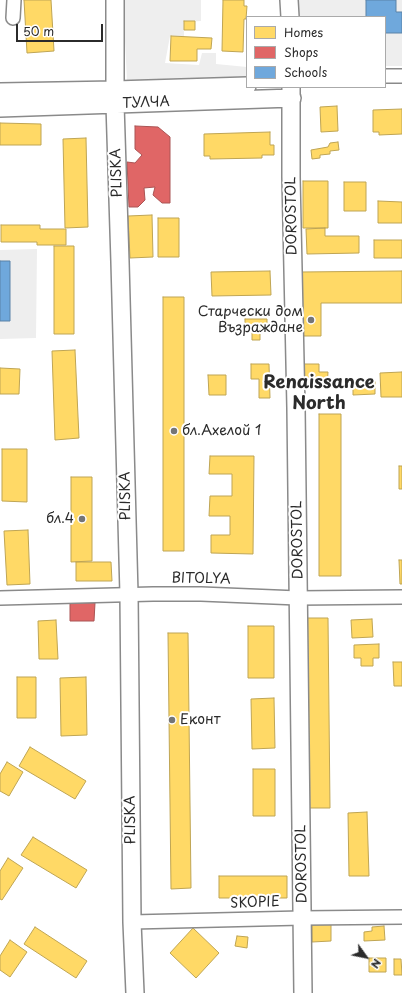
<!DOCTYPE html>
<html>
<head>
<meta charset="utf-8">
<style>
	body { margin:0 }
	#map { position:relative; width:402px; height:993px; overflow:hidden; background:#fff; font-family:"Playpen Sans",sans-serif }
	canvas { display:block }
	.legend { position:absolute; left:246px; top:16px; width:140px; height:72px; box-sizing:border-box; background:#fff; border:1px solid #aaa; margin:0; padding:5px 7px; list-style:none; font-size:12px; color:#2b2b2b }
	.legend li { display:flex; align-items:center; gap:8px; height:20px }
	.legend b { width:20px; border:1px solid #aaa }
	.north { position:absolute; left:346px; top:937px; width:40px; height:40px; -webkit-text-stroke:3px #fff; paint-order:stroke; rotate:123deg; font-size:11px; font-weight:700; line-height:16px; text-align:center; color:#2b2b2b }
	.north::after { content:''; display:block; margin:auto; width:14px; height:18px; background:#2b2b2b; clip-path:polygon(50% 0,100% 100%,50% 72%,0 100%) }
	.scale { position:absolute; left:16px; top:24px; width:87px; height:18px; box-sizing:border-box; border:2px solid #2b2b2b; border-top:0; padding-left:5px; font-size:12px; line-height:14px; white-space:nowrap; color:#2b2b2b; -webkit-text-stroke:3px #fff; paint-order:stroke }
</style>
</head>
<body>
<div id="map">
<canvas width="402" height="993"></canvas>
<ul class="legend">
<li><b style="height:11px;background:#ffd966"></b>Homes</li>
<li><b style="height:11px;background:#e06666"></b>Shops</li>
<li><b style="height:11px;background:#6fa8dc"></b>Schools</li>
</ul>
<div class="north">N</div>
<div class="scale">50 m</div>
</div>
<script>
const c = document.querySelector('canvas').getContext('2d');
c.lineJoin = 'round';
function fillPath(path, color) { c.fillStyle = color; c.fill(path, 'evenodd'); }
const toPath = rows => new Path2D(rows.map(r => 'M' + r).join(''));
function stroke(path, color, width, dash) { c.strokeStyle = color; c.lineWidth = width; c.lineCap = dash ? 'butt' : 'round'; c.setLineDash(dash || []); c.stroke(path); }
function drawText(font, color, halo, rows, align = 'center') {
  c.font = font + ' "Playpen Sans",sans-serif'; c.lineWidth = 4; c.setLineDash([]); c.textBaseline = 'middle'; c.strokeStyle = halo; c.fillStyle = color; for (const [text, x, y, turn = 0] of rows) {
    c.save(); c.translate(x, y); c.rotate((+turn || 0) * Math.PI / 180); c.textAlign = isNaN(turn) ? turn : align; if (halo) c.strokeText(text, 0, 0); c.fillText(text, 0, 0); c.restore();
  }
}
const built = toPath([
	[123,0,201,0,201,21,184,22,184,37,170,36,165,63,199,65,202,53,216,53,216,64,247,67,247,80,127,81],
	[295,0,402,0,402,66,385,66,385,17,295,17],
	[37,249,36,338,0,339,0,250]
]);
const homes = toPath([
	[24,0,51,0,54,51,27,53,24,0],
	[223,0,244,0,244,6,247,6,246,19,244,19,243,52,222,51,223,0],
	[184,21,195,21,195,30,184,30,184,21],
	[171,36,212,38,211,49,197,49,197,61,170,61,171,36],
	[337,106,338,131,321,132,320,107,337,106],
	[402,109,402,134,379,135,379,132,373,132,373,110,402,109],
	[0,123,41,124,41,145,0,145,0,123],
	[270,132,270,145,274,145,274,155,262,155,262,158,210,159,210,156,204,156,204,134,270,132],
	[86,138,88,227,65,228,63,139,86,138],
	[338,142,339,150,330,151,330,154,320,155,320,158,312,159,311,150,328,147,330,143,338,142],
	[303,181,328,181,328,228,303,228,303,181],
	[344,182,366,182,366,211,344,211,344,182],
	[378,201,402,202,402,223,378,223,378,201],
	[152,215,153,257,130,258,128,216,152,215],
	[158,218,179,218,179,257,158,257,158,218],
	[1,225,40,225,40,229,66,229,66,245,37,245,37,242,1,242,1,225],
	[325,228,325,236,359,236,359,253,307,254,306,229,325,228],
	[374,240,402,240,402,258,374,258,374,240],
	[54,246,74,246,74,334,54,334,54,246],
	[270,271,271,295,212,296,211,272,270,271],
	[402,271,402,303,321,303,321,336,301,336,301,272,402,271],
	[163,297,184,297,184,551,163,551,163,297],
	[245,319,267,319,267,331,260,332,260,340,252,340,252,331,245,331,245,319],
	[75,350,79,438,55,440,52,351,75,350],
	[251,364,269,364,270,398,259,398,259,379,251,379,251,364],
	[303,364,319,364,319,372,328,372,327,387,303,387,303,364],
	[0,368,20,369,19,394,0,394,0,368],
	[402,372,402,397,381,397,380,373,402,372],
	[208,375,226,375,226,395,209,395,208,375],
	[375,382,375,394,353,395,353,383,375,382],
	[319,414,341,414,341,576,319,576,319,414],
	[2,449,27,449,27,502,2,501,2,449],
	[210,456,254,456,253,554,211,553,211,535,230,535,230,516,209,516,210,496,232,496,232,474,209,474,210,456],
	[399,466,402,466,402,489,399,489,399,466],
	[71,477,92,477,92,561,71,562,71,477],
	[28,530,30,584,7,585,4,531,28,530],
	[399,560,402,560,402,584,400,584,399,560],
	[76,562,111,562,112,581,76,581,76,562],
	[305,618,328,618,330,808,308,808,305,618],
	[372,619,373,637,352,638,351,620,372,619],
	[56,620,58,659,39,659,38,621,56,620],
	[248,626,274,626,274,678,248,678,248,626],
	[168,633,188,633,191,888,171,889,168,633],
	[379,644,379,658,373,658,373,666,361,666,361,658,354,658,354,645,379,644],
	[393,662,402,662,402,686,394,686,393,662],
	[17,677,36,677,36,718,17,718,17,677],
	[86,677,87,735,61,736,60,678,86,677],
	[274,698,275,748,252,749,251,699,274,698],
	[30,747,86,781,75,799,19,766,30,747],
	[7,762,23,772,9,796,0,791,0,774,7,762],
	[253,769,275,769,275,816,253,816,253,769],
	[367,812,369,876,349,876,348,813,367,812],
	[33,837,87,870,76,888,21,855,33,837],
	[8,858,23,868,2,900,0,899,0,871,8,858],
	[219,876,287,876,287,898,219,898,219,876],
	[312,923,331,923,331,941,312,942,312,923],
	[384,926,385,940,364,941,364,932,372,931,372,927,384,926],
	[35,927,87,961,76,978,24,944,35,927],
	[193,928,219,953,196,978,170,953,193,928],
	[237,936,248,937,247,948,235,946,237,936],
	[10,940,27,952,10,977,0,970,0,956,10,940],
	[369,958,386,958,386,972,369,972,369,958],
	[394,959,401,959,402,975,394,975,394,959]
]);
const shops = toPath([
	[135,126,158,127,170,137,170,203,162,203,153,195,155,187,144,188,145,200,138,207,129,207,127,162,135,163,142,155,135,149,135,126],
	[70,602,95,603,94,621,70,621,70,602]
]);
const schools = toPath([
	[366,0,396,0,396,12,402,12,402,33,385,33,385,17,366,17,366,0],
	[0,261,10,261,10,321,0,321,0,261]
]);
const minor = toPath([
	[13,18,14,0],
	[385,76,402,76],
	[0,598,153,594,201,594,298,598,402,597],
	[132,922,302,918,402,917]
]);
const major = toPath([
	[115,0,115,104,120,262,129,594,132,922,135,993],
	[289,0,290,17],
	[291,87,291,177,296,408,303,993],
	[0,92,115,90,247,86],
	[0,108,292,98]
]);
const markers = [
	[311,320,4,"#757575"],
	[174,431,4,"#757575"],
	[82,519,4,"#757575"],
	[172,720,4,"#757575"]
];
const streetNames = [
	["ТУЛЧА",146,103,-2],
	["PLISKA",117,173,-92],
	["DOROSTOL",292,216,-91],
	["PLISKA",126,496,-91],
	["DOROSTOL",298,540,-91],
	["BITOLYA",201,579,1],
	["PLISKA",131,820,-91],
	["DOROSTOL",302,864,-91],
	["SKOPIE",255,903,-2]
];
const poiNames = [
	["Старчески дом",303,312],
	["Възраждане",303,328],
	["бл.Ахелой 1",182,431,"left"],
	["бл.4",74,519],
	["Еконт",180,720,"left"]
];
const districtNames = [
	["Renaissance",319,383],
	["North",319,404]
];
fillPath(built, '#eee');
fillPath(homes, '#ffd966');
stroke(homes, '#bfa554', 1);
fillPath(shops, '#e06666');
stroke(shops, '#aa5454', 1);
fillPath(schools, '#6fa8dc');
stroke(schools, '#5b82a7', 1);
stroke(minor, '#8a8a8a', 16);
stroke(major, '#8a8a8a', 20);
stroke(minor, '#fff', 13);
stroke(major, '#fff', 17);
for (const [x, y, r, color] of markers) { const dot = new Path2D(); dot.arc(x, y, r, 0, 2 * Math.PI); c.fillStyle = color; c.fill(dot); stroke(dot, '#fff', 1.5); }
drawText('14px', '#2b2b2b', '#fff', streetNames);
drawText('14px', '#2b2b2b', '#fff', poiNames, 'right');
drawText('bold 18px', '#2b2b2b', '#fff', districtNames);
</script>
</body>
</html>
